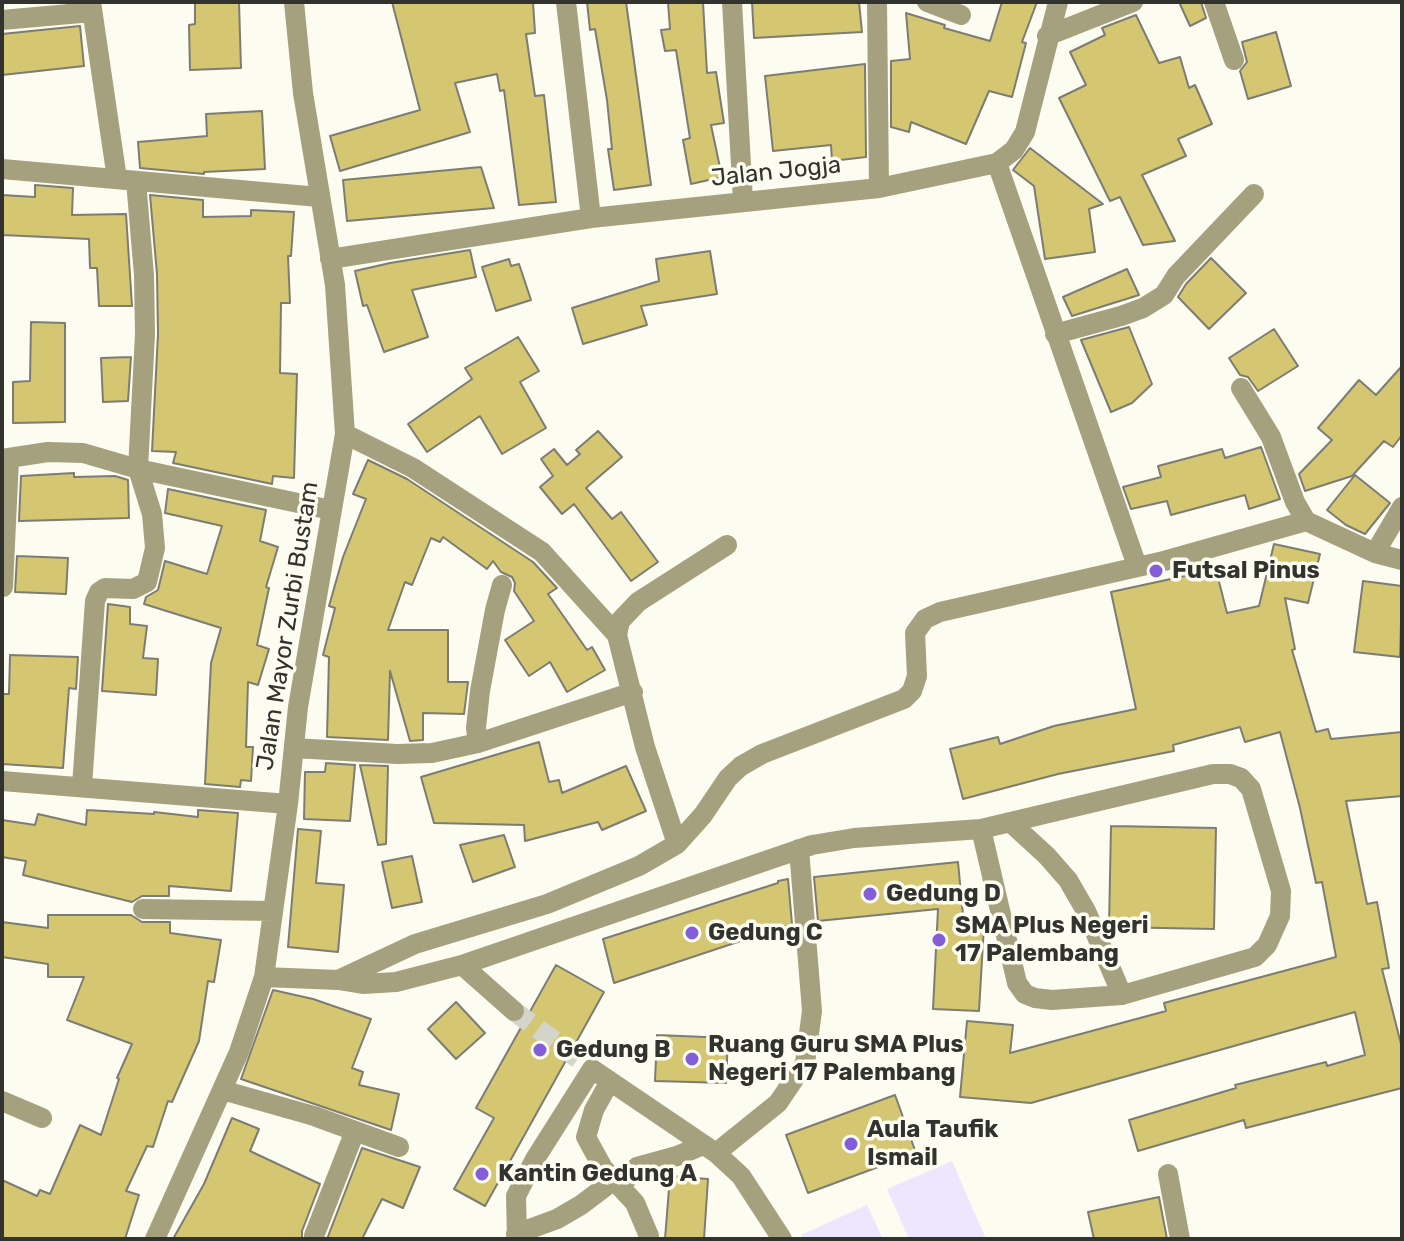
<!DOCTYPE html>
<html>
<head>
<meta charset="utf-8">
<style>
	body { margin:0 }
	#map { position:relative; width:1404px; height:1241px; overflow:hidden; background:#fdfcf1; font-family:Rubik,sans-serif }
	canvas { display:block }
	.frame { position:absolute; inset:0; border:4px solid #32322e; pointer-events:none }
</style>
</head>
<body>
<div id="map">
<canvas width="1404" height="1241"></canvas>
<div class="frame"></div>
</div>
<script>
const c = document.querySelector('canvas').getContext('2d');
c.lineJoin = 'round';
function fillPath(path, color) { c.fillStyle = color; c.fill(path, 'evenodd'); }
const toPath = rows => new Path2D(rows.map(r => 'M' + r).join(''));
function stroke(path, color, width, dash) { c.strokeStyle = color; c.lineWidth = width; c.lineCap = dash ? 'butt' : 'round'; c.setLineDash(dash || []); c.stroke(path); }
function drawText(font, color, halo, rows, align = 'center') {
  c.font = font + ' Rubik,sans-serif'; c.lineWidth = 7; c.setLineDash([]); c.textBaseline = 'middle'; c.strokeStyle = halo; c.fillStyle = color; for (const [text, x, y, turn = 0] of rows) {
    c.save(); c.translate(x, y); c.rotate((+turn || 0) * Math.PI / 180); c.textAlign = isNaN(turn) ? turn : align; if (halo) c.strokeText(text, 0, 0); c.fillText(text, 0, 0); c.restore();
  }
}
const green = toPath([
	[952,1161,986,1239,909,1239,887,1189],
	[867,1205,883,1239,803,1239,801,1235]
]);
const building = toPath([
	[195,2,239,2,241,68,190,70,189,25,195,24,195,2],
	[392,2,533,2,535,33,526,34,535,96,544,95,556,202,519,205,504,90,500,91,497,74,455,83,470,132,340,171,330,136,420,110,392,2],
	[587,2,626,2,651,185,614,190,608,149,612,149,607,100,595,29,590,30,587,2],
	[668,2,703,2,707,73,716,72,724,123,711,125,722,177,691,184,683,140,690,138,676,50,665,51,661,30,670,29,668,2],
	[752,2,859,2,862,32,754,38,752,2],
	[1002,2,1037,2,1022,42,1026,43,1012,97,989,91,966,144,911,122,909,132,891,127,891,61,910,59,906,13,945,25,944,28,990,41,1002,2],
	[1179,2,1201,2,1206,18,1190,26,1179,2],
	[1136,15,1159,63,1180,57,1189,88,1195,85,1212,124,1178,139,1186,156,1142,175,1175,241,1143,245,1120,197,1110,201,1059,98,1086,85,1070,52,1105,35,1102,28,1136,15],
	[80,26,84,66,2,75,2,34,80,26],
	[1276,32,1291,86,1248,99,1240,71,1247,62,1242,42,1276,32],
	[865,64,866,157,832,161,831,145,773,151,765,76,865,64],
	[262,111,265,169,204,172,204,174,140,168,138,142,207,136,206,114,262,111],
	[1030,148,1103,204,1089,209,1095,252,1045,259,1034,186,1013,170,1030,148],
	[481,167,494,208,347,221,343,180,481,167],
	[35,185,73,188,72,215,126,214,132,306,99,306,97,268,90,268,89,239,2,235,2,195,35,197,35,185],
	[150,195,203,200,203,217,251,216,251,210,294,212,291,256,288,256,290,303,281,303,280,373,297,374,294,478,273,476,272,484,173,463,176,452,152,451,158,334,157,274,150,195],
	[470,250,476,277,412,290,428,337,384,352,367,305,363,306,355,271,390,263,470,250],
	[710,251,717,294,641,306,647,325,583,344,572,308,659,281,656,259,710,251],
	[1211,258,1246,293,1209,329,1178,297,1186,284,1211,258],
	[509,259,511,266,519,264,531,300,496,311,482,267,509,259],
	[1127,269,1139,295,1072,316,1063,297,1127,269],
	[31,322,65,323,65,422,13,423,13,382,30,381,31,322],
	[1129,327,1152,384,1132,403,1111,412,1081,340,1129,327],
	[1274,329,1298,366,1258,391,1248,377,1240,375,1229,358,1274,329],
	[518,337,539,371,520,382,546,428,502,454,480,416,427,452,408,424,472,379,465,368,518,337],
	[131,357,128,401,103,402,101,358,131,357],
	[1402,366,1402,435,1393,447,1384,441,1352,476,1305,491,1299,474,1332,440,1318,428,1359,380,1376,395,1402,366],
	[598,431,622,457,586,488,612,519,621,512,658,562,631,581,574,504,562,514,540,487,553,476,541,459,554,449,567,465,580,454,576,450,598,431],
	[1261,447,1280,499,1249,509,1245,495,1171,515,1167,501,1131,509,1123,487,1161,477,1158,466,1222,449,1225,458,1261,447],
	[368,460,407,479,533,562,557,588,548,594,587,650,592,647,605,670,567,692,550,662,529,676,505,640,534,621,514,591,515,583,512,577,501,572,493,561,487,569,443,537,440,542,431,538,412,585,405,582,388,630,448,630,448,682,468,682,464,714,423,713,423,740,410,741,390,671,388,740,327,737,329,657,323,655,335,608,329,606,343,557,366,499,353,494,368,460],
	[74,473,74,477,115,476,128,480,129,518,19,521,21,476,74,473],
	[1355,475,1390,503,1365,534,1346,525,1327,510,1355,475],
	[168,489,266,510,260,541,278,547,266,587,269,588,257,645,269,649,258,685,248,682,246,747,253,747,251,781,241,780,240,787,205,784,211,663,221,628,144,604,146,597,158,590,165,561,207,574,222,526,165,513,168,489],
	[1274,544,1320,554,1308,603,1285,598,1295,649,1292,650,1316,732,1328,729,1331,739,1402,732,1402,796,1346,801,1367,904,1377,902,1389,968,1382,969,1402,1048,1402,1088,1246,1128,1244,1120,1138,1151,1129,1120,1236,1088,1235,1085,1326,1062,1327,1066,1365,1055,1355,1012,1031,1103,960,1097,967,1021,1013,1025,1010,1053,1166,1011,1164,1003,1336,957,1322,882,1316,883,1300,808,1280,732,1245,742,1240,727,1173,745,1174,751,1058,774,963,799,950,749,998,737,1000,744,1054,726,1136,709,1111,592,1189,575,1189,572,1215,566,1227,613,1259,606,1274,544],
	[17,556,68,558,66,594,15,592,17,556],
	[1363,581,1402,586,1400,657,1354,652,1363,581],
	[108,604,130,607,130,624,147,626,143,658,158,659,156,695,102,691,108,604],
	[10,655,78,657,76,689,69,688,63,768,2,764,2,694,9,694,10,655],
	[539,742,549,782,559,780,562,793,626,766,646,811,602,830,598,822,525,841,524,825,434,823,421,777,539,742],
	[326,763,355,765,350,821,304,819,305,772,325,772,326,763],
	[360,765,388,766,386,844,378,845,360,765],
	[87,810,154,814,154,812,198,817,198,810,238,813,231,891,169,886,169,896,142,896,132,902,23,875,26,861,2,857,2,820,35,825,38,814,86,825,87,810],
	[1111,826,1216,828,1214,929,1109,927,1111,826],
	[298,829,321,831,316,883,344,885,338,952,288,947,298,829],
	[504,835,515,867,473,882,460,845,504,835],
	[412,856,422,902,392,908,382,862,412,856],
	[958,862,964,925,984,926,979,1011,933,1009,938,909,818,921,814,877,958,862],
	[788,879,792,924,614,983,603,939,778,883,778,881,788,879],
	[48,915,131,915,142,922,170,922,170,933,221,940,214,982,208,981,199,1041,172,1102,168,1101,153,1147,147,1146,126,1191,139,1195,125,1239,2,1239,2,1180,37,1196,40,1190,50,1194,80,1125,101,1135,119,1079,117,1078,132,1044,67,1020,84,977,48,977,48,964,2,957,2,922,48,928,48,915],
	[556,965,604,992,485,1206,454,1189,494,1118,476,1108,556,965],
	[273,990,313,999,371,1019,352,1068,363,1072,359,1085,399,1094,391,1130,241,1079,273,990],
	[456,1002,485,1033,456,1059,428,1029,456,1002],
	[657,1035,728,1038,726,1083,655,1081,657,1035],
	[895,1095,916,1153,808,1193,786,1135,895,1095],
	[232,1118,259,1129,250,1151,320,1184,302,1231,302,1239,173,1239,204,1184,232,1118],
	[362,1148,420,1167,403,1208,382,1199,362,1239,327,1239,362,1148],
	[670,1176,708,1179,704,1239,665,1239,670,1176],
	[1159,1197,1167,1239,1094,1239,1088,1212,1159,1197]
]);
const minorTunnel = toPath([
	[514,1011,592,1069]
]);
const minor = toPath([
	[91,2,117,179],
	[566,2,591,218],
	[732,2,743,201],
	[877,2,879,188],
	[927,2,961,15],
	[1214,2,1234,60],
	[2,20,92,12],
	[1047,36,1133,2],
	[997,163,1137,566],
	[2,169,319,197],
	[330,259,591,218,879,188,997,163,1014,150,1025,132,1058,2],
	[1055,334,1121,316,1143,308,1164,295,1176,276,1254,194],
	[1241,388,1271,437,1295,502,1306,521],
	[345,434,413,468,542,552,617,635],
	[2,459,48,452,83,453,138,469,331,510],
	[1375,553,1402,507],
	[3,587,9,459],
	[478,743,476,728,480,691,495,610,502,585],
	[294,748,397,754,432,753,478,743,633,692],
	[2,781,288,804],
	[82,786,95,601,99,592,105,588,133,589,147,582,155,548,152,514,138,469,145,334,144,275,136,181],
	[1011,823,1047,856,1068,880,1086,911,1122,995],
	[677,844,645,747,617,635,620,621,638,602,727,545],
	[143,909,273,911],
	[462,965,514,1011],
	[264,977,338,980,363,984,396,982,462,965,812,845,854,838,981,829,1213,774,1230,774,1241,778,1251,789,1281,891,1280,916,1267,945,1255,957,1122,995,1052,1000,1035,998,1025,994,1017,983,981,829],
	[338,980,415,944,547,904,639,866,677,844,703,815,728,778,741,766,762,754,904,699,912,691,917,676,915,633,925,619,940,612,1164,561,1306,521,1375,553,1402,560],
	[609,1083,594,1110,586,1137,603,1168,635,1203,649,1236],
	[222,1090,314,1116,399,1147],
	[2,1101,42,1118],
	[716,1153,778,1103,805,1063,812,1011,799,849],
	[1168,1174,1180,1239],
	[620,1187,637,1167,677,1156,703,1145],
	[516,1234,557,1219,581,1205,614,1180],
	[314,1236,355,1131],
	[155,1239,239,1052,264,977,288,804,298,707,345,434,335,285,303,93,294,2],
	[517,1239,516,1196,535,1159,592,1069,716,1153,741,1176,782,1239]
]);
const markers = [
	[1156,571,8,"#845ed8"],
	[870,894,8,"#845ed8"],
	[692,933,8,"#845ed8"],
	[939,940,8,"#845ed8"],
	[540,1050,8,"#845ed8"],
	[692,1059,8,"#845ed8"],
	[851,1144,8,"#845ed8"],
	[482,1174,8,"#845ed8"]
];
const streetNames = [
	["Jalan Jogja",776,172,-6],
	["Jalan Mayor Zurbi Bustam",288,626,-81]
];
const poiNames = [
	["Futsal Pinus",1172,571],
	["Gedung D",886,894],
	["SMA Plus Negeri",955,926],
	["17 Palembang",955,954],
	["Gedung C",708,933],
	["Ruang Guru SMA Plus",708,1045],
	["Negeri 17 Palembang",708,1073],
	["Gedung B",556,1050],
	["Aula Taufik",867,1130],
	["Ismail",867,1158],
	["Kantin Gedung A",498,1174]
];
fillPath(green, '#ece7fe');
fillPath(building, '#d5c771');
stroke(building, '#7d7c73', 2);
stroke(minorTunnel, '#d4d4ca', 20, [20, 10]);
stroke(minor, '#a5a07d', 20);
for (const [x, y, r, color] of markers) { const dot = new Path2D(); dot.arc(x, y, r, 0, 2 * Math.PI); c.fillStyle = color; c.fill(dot); stroke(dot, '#fdfcf1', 3); }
drawText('24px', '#32322e', '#fdfcf1', streetNames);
drawText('bold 24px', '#32322e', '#fdfcf1', poiNames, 'left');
</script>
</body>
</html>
